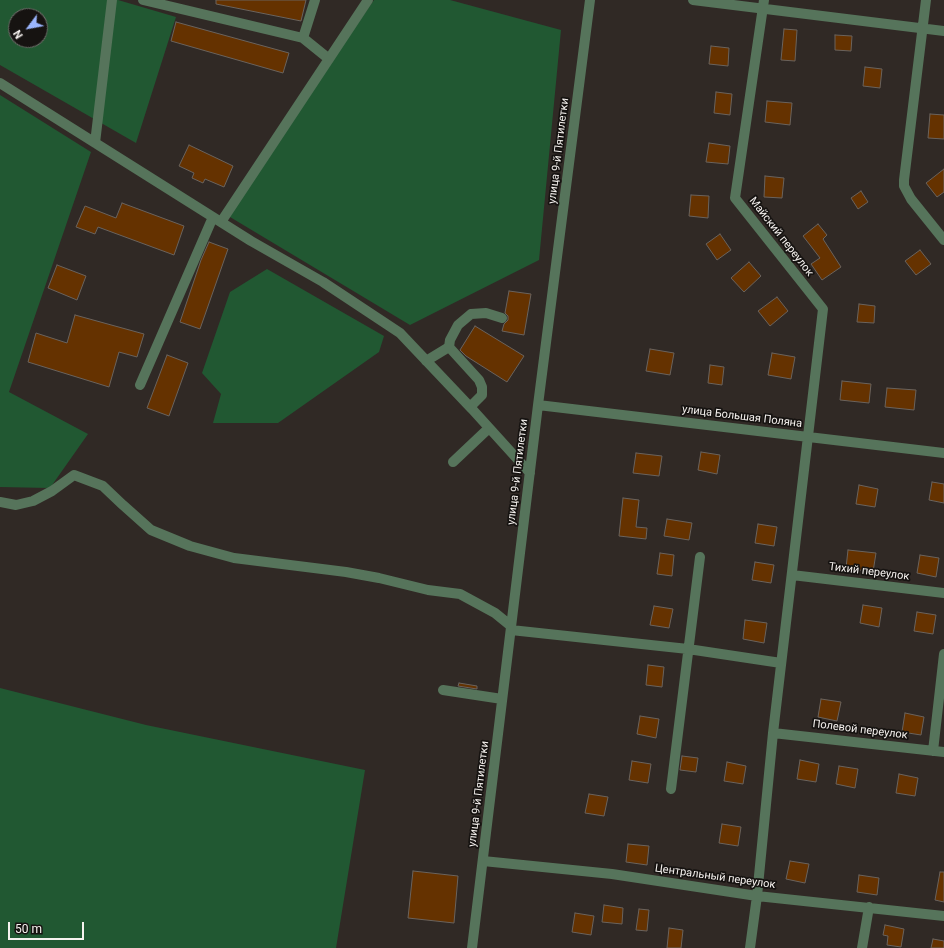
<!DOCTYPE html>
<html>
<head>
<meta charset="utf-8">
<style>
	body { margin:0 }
	#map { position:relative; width:944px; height:948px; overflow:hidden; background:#302925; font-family:Roboto,sans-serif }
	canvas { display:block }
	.north { position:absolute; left:8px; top:8px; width:40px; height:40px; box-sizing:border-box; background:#161311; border:1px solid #706c6a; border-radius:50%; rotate:238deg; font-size:11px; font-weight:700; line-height:16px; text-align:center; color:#f6f2ef }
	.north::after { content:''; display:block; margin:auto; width:14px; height:18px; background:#9ab5fd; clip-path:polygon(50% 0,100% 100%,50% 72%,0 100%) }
	.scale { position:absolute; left:8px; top:922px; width:76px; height:18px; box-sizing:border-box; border:2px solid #f6f2ef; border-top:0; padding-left:5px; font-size:12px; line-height:14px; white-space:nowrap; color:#f6f2ef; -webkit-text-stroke:3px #161311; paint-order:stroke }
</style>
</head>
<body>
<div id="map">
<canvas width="944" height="948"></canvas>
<div class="north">N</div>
<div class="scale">50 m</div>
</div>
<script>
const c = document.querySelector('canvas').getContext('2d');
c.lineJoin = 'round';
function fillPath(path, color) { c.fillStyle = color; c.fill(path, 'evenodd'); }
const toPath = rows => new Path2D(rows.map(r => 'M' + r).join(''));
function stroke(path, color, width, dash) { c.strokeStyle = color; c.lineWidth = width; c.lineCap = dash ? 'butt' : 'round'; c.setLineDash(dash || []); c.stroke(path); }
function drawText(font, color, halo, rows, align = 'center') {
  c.font = font + ' Roboto,sans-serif'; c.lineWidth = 3.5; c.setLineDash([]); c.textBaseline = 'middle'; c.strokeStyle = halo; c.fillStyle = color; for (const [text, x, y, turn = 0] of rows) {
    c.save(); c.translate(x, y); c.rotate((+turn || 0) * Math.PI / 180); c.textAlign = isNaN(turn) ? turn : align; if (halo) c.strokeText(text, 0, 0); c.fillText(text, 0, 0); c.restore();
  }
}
const green = toPath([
	[0,0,118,0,176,17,136,143,0,65],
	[16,16,40,16,40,40,16,40],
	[374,0,450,0,561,30,539,260,410,325,225,214],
	[0,95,91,152,9,392,88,434,50,488,0,487],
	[267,269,384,336,379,352,278,423,213,423,221,394,202,373,230,292],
	[0,688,146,725,365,770,336,948,0,948]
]);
const building = toPath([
	[216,0,306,0,301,21,216,4,216,0],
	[176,22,289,53,283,73,171,41,176,22],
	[784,29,797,30,795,61,781,60,784,29],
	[835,35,852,36,851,51,835,50,835,35],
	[711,46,729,48,728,66,709,64,711,46],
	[865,67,882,69,880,88,863,86,865,67],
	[716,92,732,94,730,115,714,113,716,92],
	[767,101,792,103,790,125,765,122,767,101],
	[930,114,944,115,944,139,928,138,930,114],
	[709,143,730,146,728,164,706,162,709,143],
	[189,145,233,166,224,187,205,179,203,183,192,178,194,173,179,166,189,145],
	[944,169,944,192,937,197,926,183,944,169],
	[765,176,784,178,782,198,764,197,765,176],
	[861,191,868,202,858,209,851,198,861,191],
	[691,195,709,196,708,218,689,216,691,195],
	[122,203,184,226,174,255,98,227,95,234,76,227,85,206,116,218,122,203],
	[818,224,827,235,823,239,841,267,822,280,811,264,820,258,803,236,818,224],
	[720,234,731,250,717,260,706,244,720,234],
	[209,242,228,249,200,329,180,322,201,260,209,242],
	[920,250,931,264,916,275,905,261,920,250],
	[749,262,761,276,744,292,731,278,749,262],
	[57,265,86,276,77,300,48,288,57,265],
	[509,291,531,294,524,335,502,331,504,324,508,320,508,316,505,313,509,291],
	[777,297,788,311,770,326,758,311,777,297],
	[859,304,875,306,874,323,857,322,859,304],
	[75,315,144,334,137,357,119,352,109,387,28,362,36,333,67,343,75,315],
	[475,326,524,356,507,382,466,356,460,350,475,326],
	[650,349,674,353,670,375,646,371,650,349],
	[772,353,795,357,791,379,768,375,772,353],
	[167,355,188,363,169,416,147,408,167,355],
	[710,365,724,367,722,385,708,383,710,365],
	[842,381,871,384,869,403,840,400,842,381],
	[887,388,916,390,914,410,885,407,887,388],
	[701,452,720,455,717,474,698,470,701,452],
	[636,453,662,456,659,476,633,473,636,453],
	[932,482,944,484,944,503,929,500,932,482],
	[859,485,878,489,875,507,856,504,859,485],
	[623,498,639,500,636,527,647,528,646,539,619,536,623,498],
	[667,519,692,523,689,540,664,536,667,519],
	[758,524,777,527,774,546,755,543,758,524],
	[848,550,876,553,873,572,846,568,848,550],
	[660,553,674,555,672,576,657,574,660,553],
	[920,555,939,558,936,577,917,573,920,555],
	[755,562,774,565,771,583,752,580,755,562],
	[863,605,882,608,879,627,860,623,863,605],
	[654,606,673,609,669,628,650,625,654,606],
	[917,612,936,615,933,634,914,631,917,612],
	[745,620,767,623,764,643,743,639,745,620],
	[648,665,664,667,662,687,646,685,648,665],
	[459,683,477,686,477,689,458,686,459,683],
	[821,699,841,702,837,721,818,717,821,699],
	[905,713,924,717,921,735,902,732,905,713],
	[640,716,659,719,656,738,637,734,640,716],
	[682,756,698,758,696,772,680,770,682,756],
	[800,760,819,764,816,782,797,779,800,760],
	[632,761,651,764,648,783,629,780,632,761],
	[727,762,746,766,743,784,724,781,727,762],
	[839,766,858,769,855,788,836,784,839,766],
	[899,774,918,778,915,796,896,793,899,774],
	[589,794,608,797,604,816,585,813,589,794],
	[722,824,741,827,738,846,719,843,722,824],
	[628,844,649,846,647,865,626,862,628,844],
	[790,861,809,864,805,883,786,879,790,861],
	[413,871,458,876,454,923,408,918,413,871],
	[940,872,944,872,944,902,935,900,940,872],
	[859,875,879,878,877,895,857,892,859,875],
	[604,905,623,908,622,924,602,922,604,905],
	[639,909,649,910,647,931,636,930,639,909],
	[575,913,594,916,591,935,572,932,575,913],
	[885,925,904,929,901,947,887,945,888,936,883,935,885,925],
	[669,928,683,930,681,948,667,948,669,928],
	[933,939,944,941,944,948,931,948,933,939]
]);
const minor = toPath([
	[143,0,303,38,329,59],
	[693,0,944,31],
	[926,0,904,180,904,186,911,199,944,240],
	[303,38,315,0],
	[0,83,251,241,323,282,400,333,472,409,530,473],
	[95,143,112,0],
	[221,222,368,0],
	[449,347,479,380,482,387,482,395,470,407],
	[426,361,449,347,450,340,458,325,471,314,486,313,502,318],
	[140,385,213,217],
	[538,405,944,453],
	[453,462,489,428],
	[0,502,16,505,33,501,52,491,74,475,103,486,123,505,151,530,190,546,234,558,346,572,379,578,428,590,460,594,495,613,511,626],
	[792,575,944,593],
	[511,630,688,649,781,663],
	[443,690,502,699],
	[773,733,944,752],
	[933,751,944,654],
	[671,789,700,557],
	[483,861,612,874,757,896,944,916],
	[472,948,538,405,590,0],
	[750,948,757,896,773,733,823,309,735,198,764,0],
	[862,948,869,907]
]);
const streetNames = [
	["улица 9-й Пятилетки",559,151,-83],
	["Майский переулок",781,237,52],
	["улица Большая Поляна",742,417,7],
	["улица 9-й Пятилетки",518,472,-83],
	["Тихий переулок",869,572,7],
	["Полевой переулок",860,730,7],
	["улица 9-й Пятилетки",479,794,-83],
	["Центральный переулок",715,877,8]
];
fillPath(green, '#215832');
fillPath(building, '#653200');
stroke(building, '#6a635d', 1);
stroke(minor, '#56745b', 10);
drawText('11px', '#f6f2ef', '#161311', streetNames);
</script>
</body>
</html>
